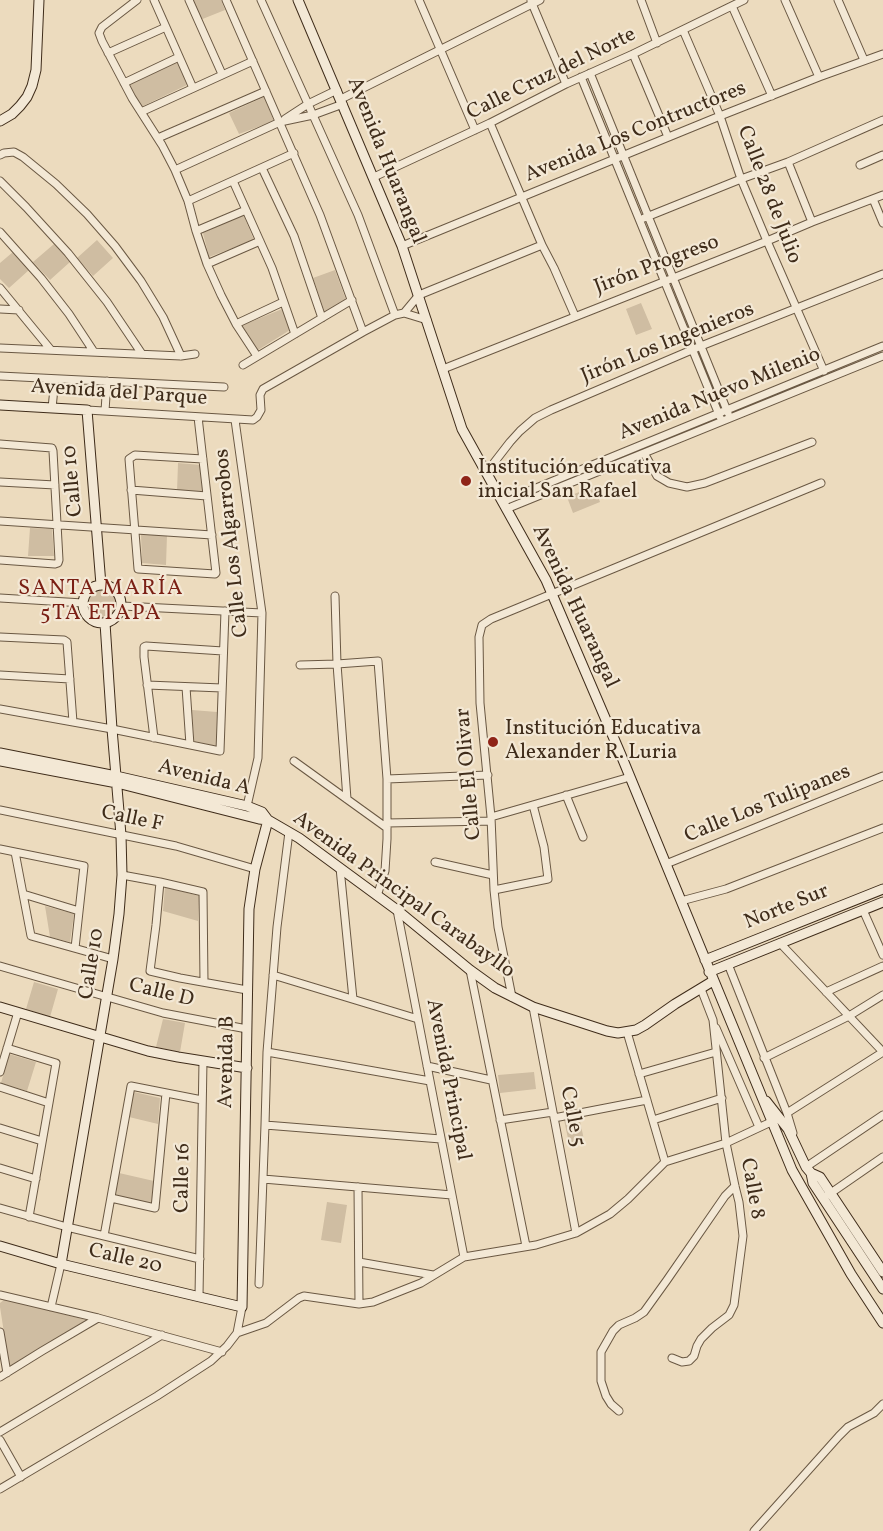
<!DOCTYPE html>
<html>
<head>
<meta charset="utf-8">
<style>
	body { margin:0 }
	canvas { display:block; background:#ecdbbe }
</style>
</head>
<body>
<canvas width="883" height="1531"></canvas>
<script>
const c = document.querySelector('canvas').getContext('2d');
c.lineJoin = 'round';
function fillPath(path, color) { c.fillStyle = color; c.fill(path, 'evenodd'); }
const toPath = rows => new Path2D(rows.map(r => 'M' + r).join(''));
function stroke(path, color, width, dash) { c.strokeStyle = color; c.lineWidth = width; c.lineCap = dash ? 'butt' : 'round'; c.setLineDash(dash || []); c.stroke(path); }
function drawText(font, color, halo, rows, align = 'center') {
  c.font = font + ' Vollkorn,serif'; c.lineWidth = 4.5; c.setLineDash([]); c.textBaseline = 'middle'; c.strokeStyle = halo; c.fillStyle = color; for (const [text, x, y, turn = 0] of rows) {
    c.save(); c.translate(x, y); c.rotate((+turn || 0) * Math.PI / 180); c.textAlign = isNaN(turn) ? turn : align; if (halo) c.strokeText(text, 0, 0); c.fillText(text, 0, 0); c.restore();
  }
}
const green = toPath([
	[193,0,221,0,225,10,200,20],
	[178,61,187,85,141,107,129,84],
	[264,97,274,121,239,134,229,113],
	[243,214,254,240,209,257,203,233],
	[97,240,113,258,93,276,77,258],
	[54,244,70,262,50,280,33,262],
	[13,252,29,270,9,288,0,279,0,263],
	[335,270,346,300,325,313,313,278],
	[641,303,652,329,636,335,626,309],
	[282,309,290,330,258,350,241,326],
	[178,463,201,465,206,495,177,492],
	[594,486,600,502,573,513,567,497],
	[30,528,52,529,54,556,28,556],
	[141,534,167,535,166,565,142,563],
	'86 604a16 16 0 1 1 32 0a16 16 0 1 1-32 0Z',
	[192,710,217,712,216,746,194,741],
	[165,887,199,896,198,921,163,911],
	[45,906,74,914,70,942,50,937],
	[34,982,58,989,50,1017,26,1009],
	[163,1019,185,1023,180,1052,156,1047],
	[9,1054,36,1062,27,1091,1,1083],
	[534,1072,536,1089,500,1093,498,1075],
	[134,1092,160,1098,158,1124,129,1117],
	[579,1116,584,1140,569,1143,564,1120],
	[119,1173,154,1181,151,1204,116,1195],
	[327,1202,347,1205,341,1243,321,1240],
	[5,1299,86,1320,12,1366,9,1365,0,1307,0,1303]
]);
const street = toPath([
	[137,0,102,27,99,33,102,41,132,98,162,145,175,170,188,201,196,231,207,264,221,295,236,324,257,356],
	[154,0,193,88],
	[189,0,222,74],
	[226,0,320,215,363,332],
	[261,0,308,104,285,119],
	[419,0,475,130],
	[641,0,657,43],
	[785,0,819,77],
	[838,0,864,60],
	[531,1,566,84],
	[732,6,772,96],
	[683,30,720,116,741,179,767,241,824,371],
	[108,53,166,27],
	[633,54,668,137],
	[590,73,728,413],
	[581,77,720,417],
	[124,83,179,57],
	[337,90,308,104,358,215,395,315],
	[341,99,540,0],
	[141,112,253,61],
	[490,123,542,245,554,268,575,316],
	[158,138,266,91],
	[0,155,4,153,14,152,23,157,56,184,87,214,115,246,141,281,163,317,181,356],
	[788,162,812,222],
	[860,165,883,155],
	[262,168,294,236,322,318],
	[175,170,280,122,313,115,343,104],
	[374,177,490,123,566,84,633,54,744,0],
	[0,181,26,207,68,253,107,302,142,354],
	[233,181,272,268,295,334],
	[873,199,883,223],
	[188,201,294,153],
	[644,218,741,179,788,162,883,120],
	[196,231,246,210],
	[0,232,41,278,69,314,94,352],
	[402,246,720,116,819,77,883,54],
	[207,264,260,241],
	[0,288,51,350],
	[0,309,19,310],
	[427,320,404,313,419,295,542,245],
	[236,324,283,302],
	[0,348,181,356,195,354],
	[243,365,352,300],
	[443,369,767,241,812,222,883,195],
	[0,376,224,387],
	[52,408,55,379],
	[87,410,253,420,257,417,261,410,260,395,263,389,363,332,395,315,404,313],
	[105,411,107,381],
	[198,417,216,573,215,574,138,569,129,459,135,455,203,459],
	[235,420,262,613,258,758,247,806],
	[0,444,52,448,53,451,59,560,58,563,55,564,0,560],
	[644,453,657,476,669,483,687,487,705,483,812,442],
	[486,473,510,442,520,431,535,418,551,410,701,346,883,274],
	[0,482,55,485],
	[131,490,207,496],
	[502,502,883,346],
	[506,509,883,356],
	[0,521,212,535],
	[335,596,337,664,347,799],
	[0,598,83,603],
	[122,606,262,613],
	[0,637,64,640,67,642,73,722],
	[300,665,337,664,378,661,387,779,387,839,385,871,377,896],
	[0,675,70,679],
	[147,685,222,688],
	[186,687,190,745],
	[0,709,112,729,220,751,225,611],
	[154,738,144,657,144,647,146,646,223,651],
	[294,761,387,828],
	[387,779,488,775],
	[566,795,583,837],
	[0,810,176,846,255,869],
	[491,817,630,777],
	[387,823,491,821],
	[0,849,84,866,75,948],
	[15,852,31,936,113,959],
	[435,862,493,875],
	[666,864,883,776],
	[340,868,353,999],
	[122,875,160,882,203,892,204,982],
	[160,882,156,925,150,971,180,978,247,990],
	[494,890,548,879,544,847,533,805],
	[23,894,79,911],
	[681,901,726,889,883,828],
	[397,910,464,1257],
	[863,910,883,955],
	[780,943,883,1052],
	[728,964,787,1113,793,1133],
	[0,966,163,1013,247,1029],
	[470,970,526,1246],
	[273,975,418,1019],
	[826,992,883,966],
	[512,997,498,927,494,890,491,817,480,703,479,637,482,625,491,619,821,483],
	[533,1007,576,1233],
	[716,1028,759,1127],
	[627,1032,665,1162],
	[7,1048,56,1063,29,1217],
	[267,1052,430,1081],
	[764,1058,849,1016,883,995],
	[427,1066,491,1080],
	[0,1072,18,1012],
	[639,1074,716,1052],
	[0,1087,49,1103],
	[787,1113,883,1052],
	[554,1118,647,1100],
	[500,1120,553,1112],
	[653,1120,722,1098],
	[265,1125,441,1139],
	[0,1128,42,1141],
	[806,1167,883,1115],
	[0,1168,36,1179],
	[263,1179,452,1195],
	[358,1187,359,1304],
	[828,1195,883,1157],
	[111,1198,155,1208,166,1093],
	[0,1208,67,1227,200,1259],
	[104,1236,131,1086,202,1100],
	[359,1262,433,1275],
	[259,1284,265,1125,267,1052,277,927,289,832],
	[0,1295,98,1318,222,1352],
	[199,1296,203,1061],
	[51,1307,61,1264],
	[0,1332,7,1373],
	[237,1333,266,1323,299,1298,304,1296,359,1304,373,1302,421,1283,464,1257,536,1245,576,1233,610,1214,628,1199,665,1162,726,1143,771,1122],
	[672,1358,682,1362,689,1361,694,1356,697,1346,701,1339,712,1328,729,1315,734,1305,743,1236,739,1202,735,1186,726,1143,713,1020,701,989],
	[0,1377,42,1351,98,1318],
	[619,1411,611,1404,606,1396,601,1381,601,1352,613,1331,619,1325,635,1318,644,1312,667,1280,725,1196,735,1186],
	[0,1432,162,1335],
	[0,1440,21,1477],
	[0,1489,157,1396,211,1361,227,1346,237,1333,242,1307],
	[754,1531,839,1436,848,1427,874,1413,883,1404]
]);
const secondary = toPath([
	[298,0,402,246,462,429,546,580,621,755,792,1170,851,1274,883,1323],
	[0,121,12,114,20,106,27,97,32,86,36,70,39,0],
	[0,405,87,410,101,585],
	'83 604a19 19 0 1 1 38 0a19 19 0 1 1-38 0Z',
	[0,753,116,776,247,806,262,812,268,820,299,838,397,910,470,970,495,988,533,1007,607,1031,618,1033,636,1030,645,1025,675,1004,713,981],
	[0,761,117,783,259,819,268,820],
	[705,960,883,889],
	[709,972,883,902],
	[0,1007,148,1051,178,1057,247,1068],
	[766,1101,788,1129,806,1167,811,1173,813,1183,883,1289],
	[811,1173,820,1177,883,1272],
	[0,1246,61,1264,242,1307,249,909,255,869,268,820],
	[61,1264,113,959,119,914,122,875,121,835,112,729,105,623]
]);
const markers = [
	[466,481,6,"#8f2418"],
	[493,742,6,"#8f2418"]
];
const streetNames = [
	["Calle Cruz del Norte",552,75,-26],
	["Avenida Los Contructores",636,133,-22],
	["Avenida Huarangal",385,161,68],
	["Calle 28 de Julio",768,195,69],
	["Jirón Progreso",657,266,-21],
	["Jirón Los Ingenieros",668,344,-22],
	["Avenida del Parque",119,394,4],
	["Avenida Nuevo Milenio",720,395,-22],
	["Calle 10",74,481,-95],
	["Calle Los Algarrobos",233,543,-96],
	["Avenida Huarangal",574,607,65],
	["Calle El Olivar",470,774,-95],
	["Avenida A",204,779,14],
	["Calle Los Tulipanes",768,805,-22],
	["Calle F",132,820,12],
	["Avenida Principal Carabayllo",403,896,36],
	["Norte Sur",787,908,-22],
	["Calle 10",93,964,-81],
	["Calle D",161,994,14],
	["Avenida B",228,1062,-89],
	["Avenida Principal",447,1080,79],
	["Calle 5",571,1117,79],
	["Calle 16",184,1178,-89],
	["Calle 8",751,1189,80],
	["Calle 20",125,1260,13]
];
const poiNames = [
	["Institución educativa",478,469],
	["inicial San Rafael",478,493],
	["Institución Educativa",505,730],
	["Alexander R. Luria",505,754]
];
const neighbourhoodNames = [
	["SANTA MARÍA",101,590],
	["5TA ETAPA",101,615]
];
fillPath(green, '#cfbda2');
stroke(street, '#6a5843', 9);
stroke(secondary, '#3f2c1a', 11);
stroke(street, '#f3e8d5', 7);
stroke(secondary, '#f3e8d5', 9);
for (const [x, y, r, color] of markers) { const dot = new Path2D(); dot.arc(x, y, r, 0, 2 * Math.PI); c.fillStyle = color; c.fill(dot); stroke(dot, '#f3e8d5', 2); }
drawText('21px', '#3f2c1a', '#f3e8d5', streetNames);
drawText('21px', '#3f2c1a', '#f3e8d5', poiNames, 'left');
c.letterSpacing = '1.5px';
drawText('22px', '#7a1f14', '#f3e8d5', neighbourhoodNames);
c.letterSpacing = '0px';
</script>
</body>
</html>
